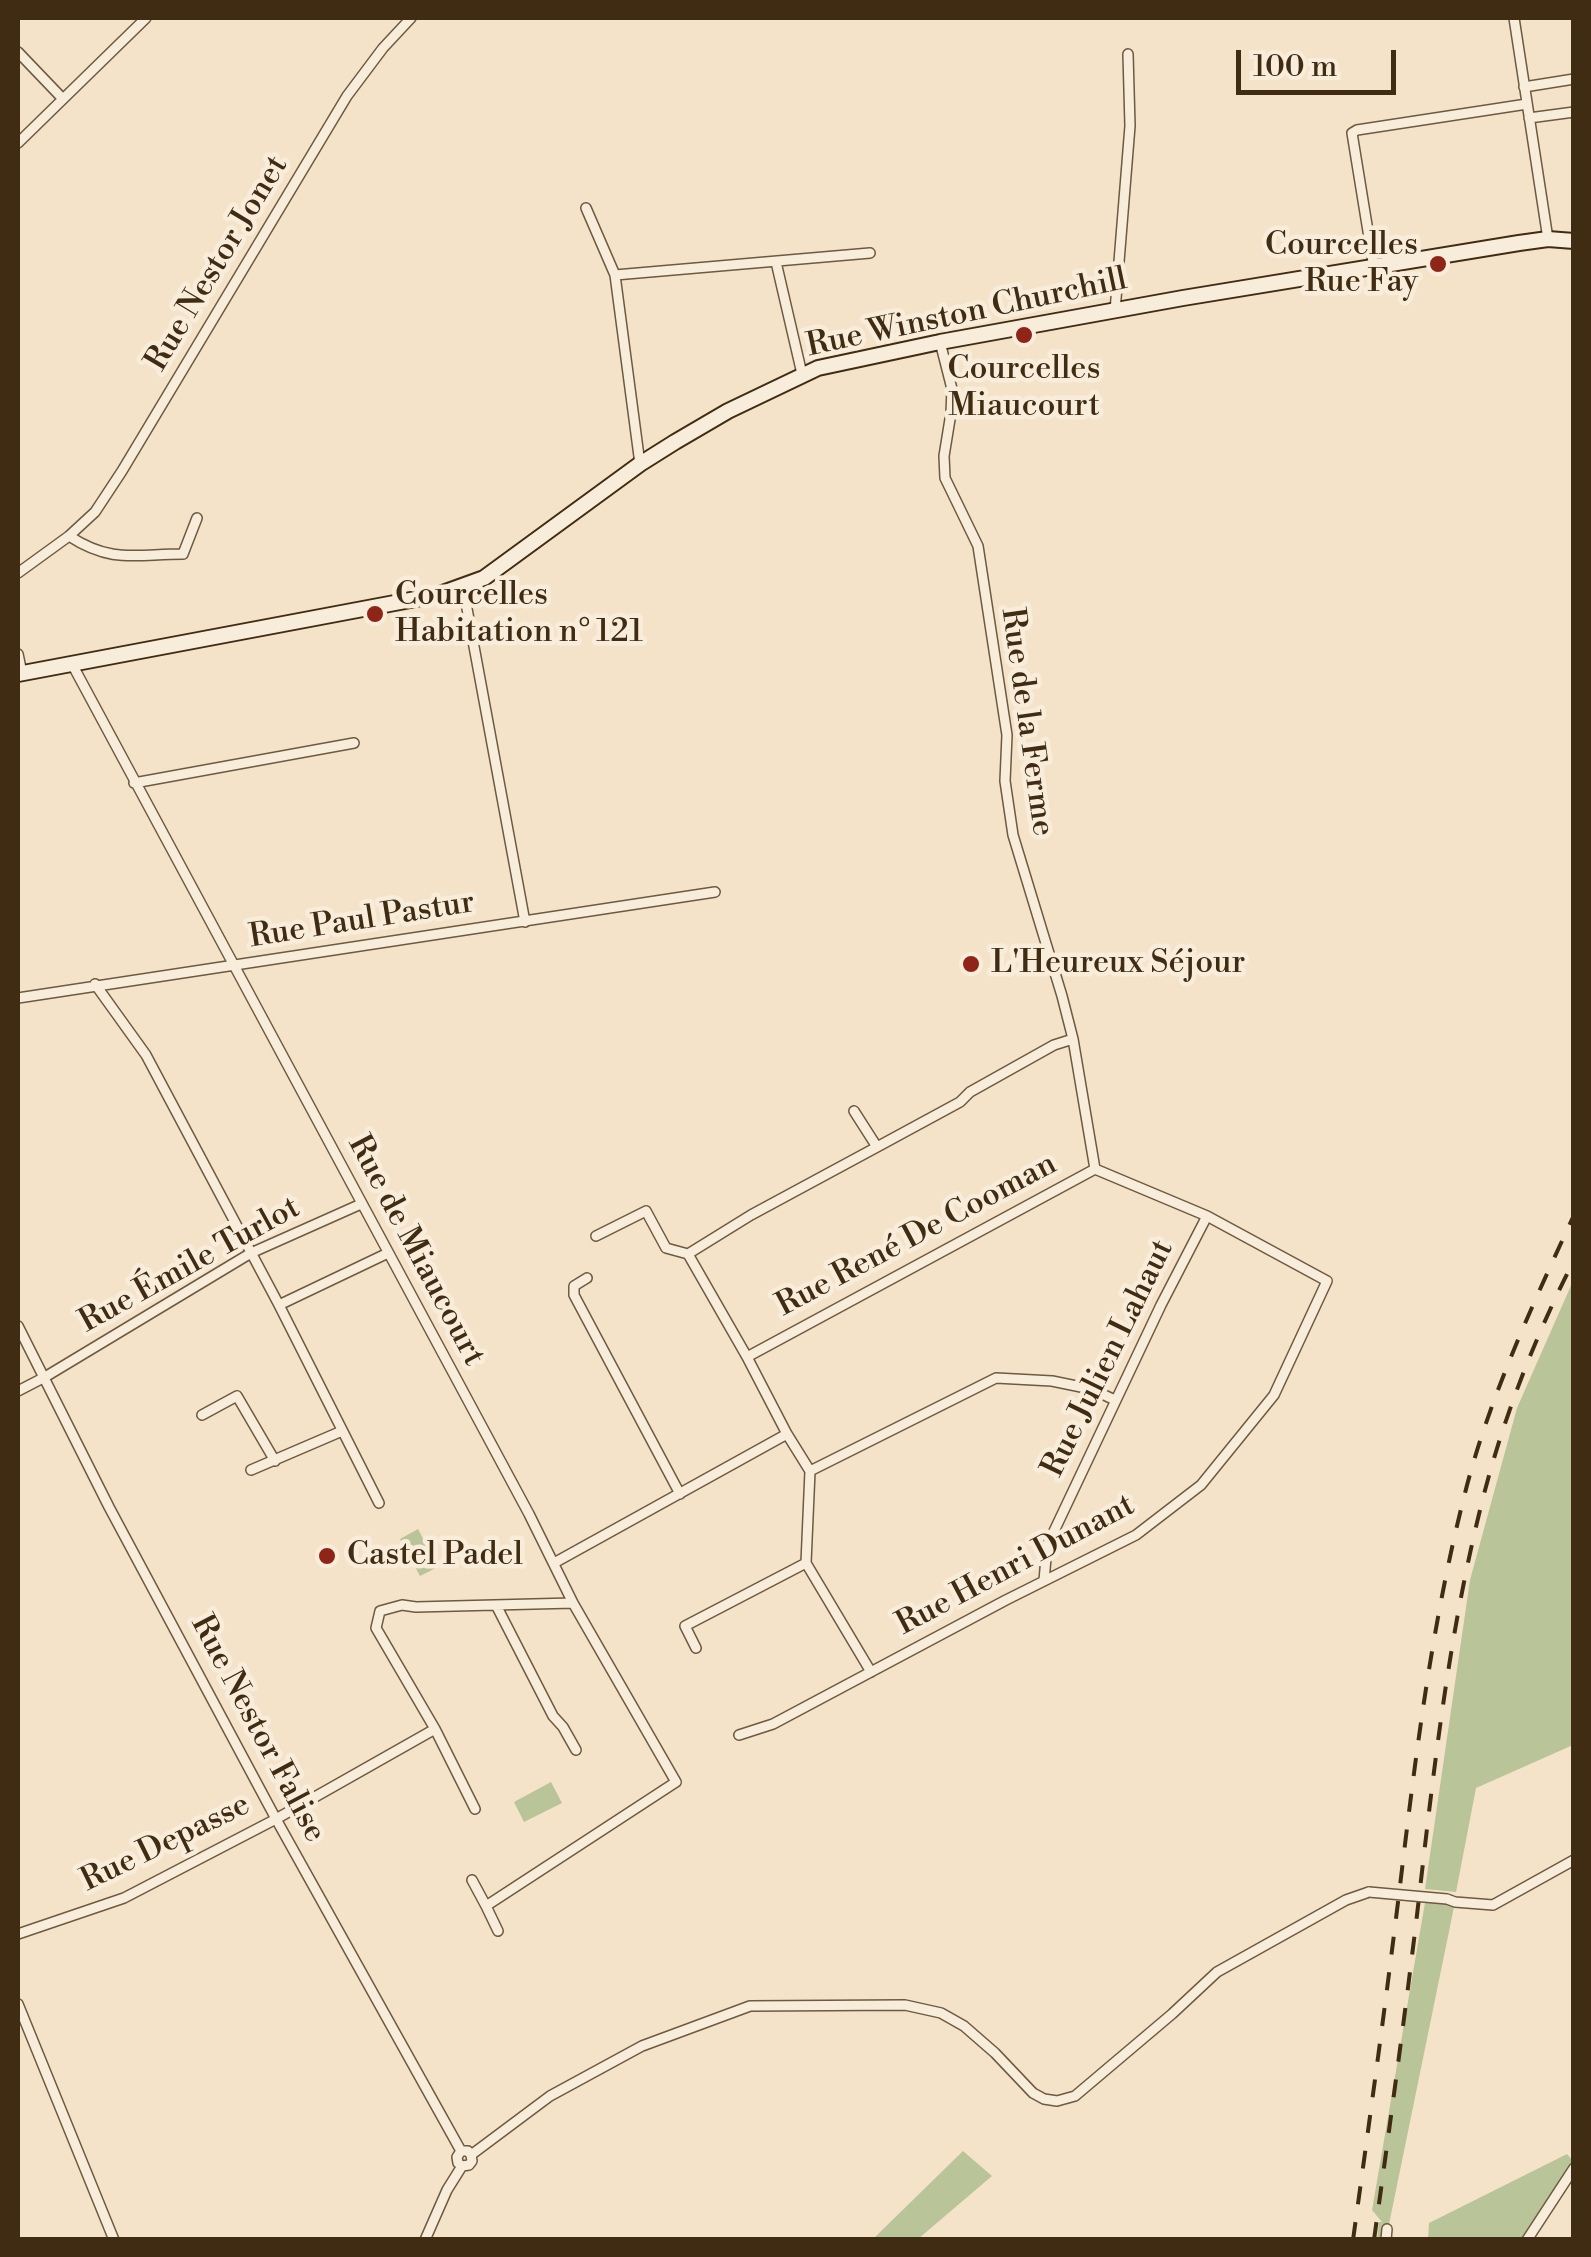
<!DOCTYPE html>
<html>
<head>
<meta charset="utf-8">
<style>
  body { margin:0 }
  #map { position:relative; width:1591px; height:2257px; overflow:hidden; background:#f4e3c8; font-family:"Libre Bodoni",serif }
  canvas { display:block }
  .frame { position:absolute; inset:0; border:20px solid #402c12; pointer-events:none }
  .scale { position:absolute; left:1236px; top:50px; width:160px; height:45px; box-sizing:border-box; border:5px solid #402c12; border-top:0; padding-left:12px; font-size:30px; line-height:35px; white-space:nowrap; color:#402c12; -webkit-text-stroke:8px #f8eddb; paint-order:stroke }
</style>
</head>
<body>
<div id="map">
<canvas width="1591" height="2257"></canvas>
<div class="frame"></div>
<div class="scale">100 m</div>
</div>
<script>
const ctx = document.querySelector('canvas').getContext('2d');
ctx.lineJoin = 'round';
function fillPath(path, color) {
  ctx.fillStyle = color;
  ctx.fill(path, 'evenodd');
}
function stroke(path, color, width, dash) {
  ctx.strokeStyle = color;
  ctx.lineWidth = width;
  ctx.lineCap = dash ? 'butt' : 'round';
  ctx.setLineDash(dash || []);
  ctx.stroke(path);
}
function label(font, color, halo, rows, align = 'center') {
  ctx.font = font + ' "Libre Bodoni",serif';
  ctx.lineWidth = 9;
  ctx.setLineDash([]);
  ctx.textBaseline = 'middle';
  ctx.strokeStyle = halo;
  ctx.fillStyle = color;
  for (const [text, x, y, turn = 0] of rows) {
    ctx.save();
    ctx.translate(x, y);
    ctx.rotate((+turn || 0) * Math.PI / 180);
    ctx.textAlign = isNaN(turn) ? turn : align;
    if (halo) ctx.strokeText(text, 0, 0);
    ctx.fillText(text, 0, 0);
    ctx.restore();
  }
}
const green = new Path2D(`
  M1573 1281V1745L1476 1788 1456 1892 1425 1889 1470 1580 1517 1408Z
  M418 1529 438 1567 420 1576 400 1539Z
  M551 1782 562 1803 524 1822 514 1802Z
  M1426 1897 1455 1902 1386 2239H1377L1379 2222H1382L1372 2210Z
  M963 2151 992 2176 918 2239H873Z
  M1567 2154 1573 2161V2168L1526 2239 1428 2240 1429 2223Z`);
const minor = new Path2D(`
  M1514 18 1548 239
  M18 52 63 99
  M1524 87 1574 79
  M1529 118 1574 112
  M18 143 146 18
  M586 208 615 275 640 464
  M776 262 802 374
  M1374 268 1352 133 1357 130 1527 104
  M615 275 870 253
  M1115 311 1130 126 1128 54
  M940 342 952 389 951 413 944 456 945 478 978 546 1007 735 1005 781 1013 835 1062 996 1073 1039 1095 1169
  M69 536C112 564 136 554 183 554L197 518
  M18 573 69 536 95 512 122 471 347 96 383 48 411 18
  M463 587 525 922
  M18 654 22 673
  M72 664 529 1514 573 1603 676 1782 486 1906 472 1880
  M134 783 354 743
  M95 984 146 1055 279 1305 379 1503
  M18 998 715 892
  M877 1147 960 1102 970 1092 1054 1045 1073 1039
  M596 1236 646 1211 666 1248 688 1254
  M688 1254 747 1357 787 1434 810 1471 806 1563 871 1672
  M688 1254 751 1215 877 1147 854 1111
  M587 1278 574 1286V1295L680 1494
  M279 1305 388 1253
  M18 1326 109 1507 276 1819 461 2151H468L471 2155 472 2161 469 2165 462 2166 458 2163 457 2157 461 2151
  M18 1391 45 1377 251 1253 361 1204
  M202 1415 237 1396 275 1461
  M251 1470 342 1431
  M810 1471 996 1378 1052 1381 1091 1389 1115 1400
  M554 1563 787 1434
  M1044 1581 1047 1546 1161 1305 1207 1216
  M496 1605 553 1716 563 1727 576 1750
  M696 1648 685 1626 806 1563
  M739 1735 773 1724 1006 1600 1136 1535 1201 1485 1274 1395 1327 1281 1207 1216 1095 1169 747 1357
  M475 1809 435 1729 376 1628 380 1611 402 1605 416 1607 573 1603
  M1447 1899 1455 1902 1493 1905 1574 1860
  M486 1906 498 1931
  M18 1934 124 1898 276 1819 435 1729
  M18 2004 114 2240
  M471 2155 550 2096 642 2046 750 2006 905 2005 941 2013 964 2026 995 2053 1033 2093 1044 2099 1057 2101 1075 2096 1172 2014 1217 1972 1346 1900 1369 1892
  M425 2240 447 2190 462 2166
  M1386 2240 1387 2229
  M1527 2240 1574 2168`);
const secondary = new Path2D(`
  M18 674 437 595 484 578 640 464 675 442 728 411 818 368 940 342 1183 298 1519 243 1548 239 1574 241`);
const rail = new Path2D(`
  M1353 2240C1369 2124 1385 2009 1399 1894 1415 1761 1431 1627 1464 1497 1488 1400 1532 1306 1574 1215
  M1374 2240C1389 2131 1404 2023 1417 1915 1433 1776 1448 1637 1482 1502 1503 1418 1535 1337 1574 1260`);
const minorBridge = new Path2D(`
  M1369 1892 1447 1899`);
const markers = [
  [1438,264,10,"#8f2418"],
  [1024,335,10,"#8f2418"],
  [375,614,10,"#8f2418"],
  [971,964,10,"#8f2418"],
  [327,1556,10,"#8f2418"]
];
const poiNames = [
  ["Courcelles",1418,246,"right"],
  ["Rue Fay",1418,283,"right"],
  ["Courcelles",1024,370,"center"],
  ["Miaucourt",1024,407,"center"],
  ["Courcelles",395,596],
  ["Habitation n° 121",395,633],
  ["L'Heureux Séjour",991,964],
  ["Castel Padel",347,1556]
];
const streetNames = [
  ["Rue Nestor Jonet",218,264,-59],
  ["Rue Winston Churchill",967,314,-12],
  ["Rue de la Ferme",1026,722,82],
  ["Rue Paul Pastur",362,921,-9],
  ["Rue René De Cooman",917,1236,-28],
  ["Rue de Miaucourt",415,1251,62],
  ["Rue Émile Turlot",190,1266,-29],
  ["Rue Julien Lahaut",1109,1359,-64],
  ["Rue Henri Dunant",1016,1566,-28],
  ["Rue Nestor Falise",257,1729,62],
  ["Rue Depasse",166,1844,-26]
];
fillPath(green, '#b9c498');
stroke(minor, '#6d5a40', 12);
stroke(secondary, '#402c12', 18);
stroke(minor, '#f8eddb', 9);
stroke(secondary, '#f8eddb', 14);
stroke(rail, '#402c12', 4, [18, 18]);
stroke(minorBridge, '#6d5a40', 12, []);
stroke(minorBridge, '#f8eddb', 9);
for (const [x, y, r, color] of markers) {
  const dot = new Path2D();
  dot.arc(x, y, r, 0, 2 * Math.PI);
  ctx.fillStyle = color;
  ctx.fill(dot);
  stroke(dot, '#f8eddb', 4);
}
label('32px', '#402c12', '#f8eddb', poiNames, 'left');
label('32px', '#402c12', '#f8eddb', streetNames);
</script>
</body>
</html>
